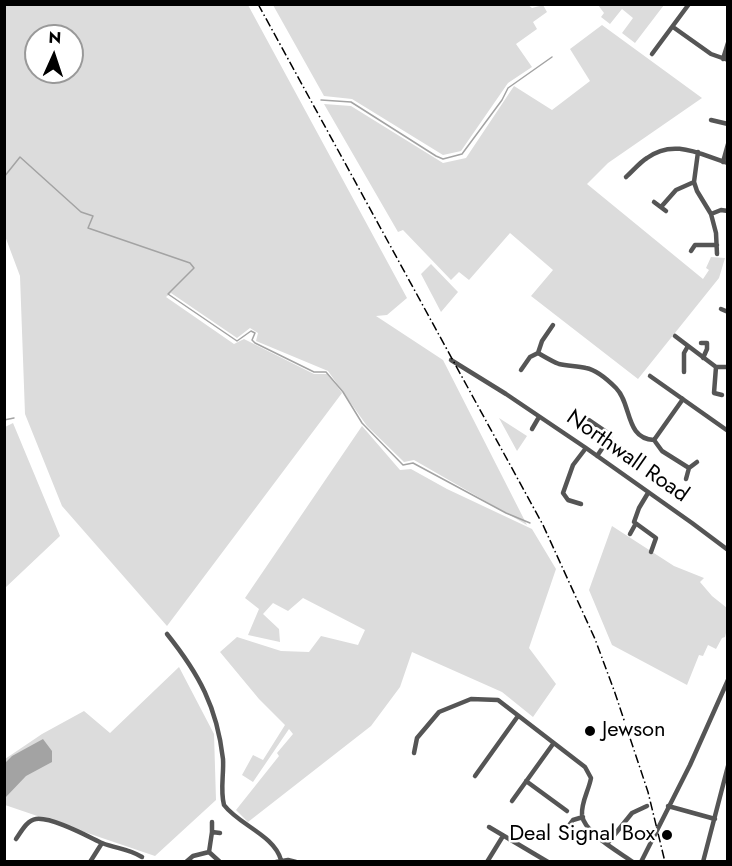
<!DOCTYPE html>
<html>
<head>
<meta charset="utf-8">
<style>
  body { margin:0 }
  #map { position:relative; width:732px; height:866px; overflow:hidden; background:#fff; font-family:Jost,sans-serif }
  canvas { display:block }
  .frame { position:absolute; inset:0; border:6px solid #000; pointer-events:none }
  .north { position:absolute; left:24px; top:24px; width:60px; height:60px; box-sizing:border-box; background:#fff; border:2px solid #999; border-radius:50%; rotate:3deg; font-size:16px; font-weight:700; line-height:24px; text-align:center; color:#000 }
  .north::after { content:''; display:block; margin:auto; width:21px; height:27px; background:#000; clip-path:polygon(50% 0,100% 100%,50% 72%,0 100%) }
</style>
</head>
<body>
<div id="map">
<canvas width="732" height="866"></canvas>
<div class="frame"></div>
<div class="north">N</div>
</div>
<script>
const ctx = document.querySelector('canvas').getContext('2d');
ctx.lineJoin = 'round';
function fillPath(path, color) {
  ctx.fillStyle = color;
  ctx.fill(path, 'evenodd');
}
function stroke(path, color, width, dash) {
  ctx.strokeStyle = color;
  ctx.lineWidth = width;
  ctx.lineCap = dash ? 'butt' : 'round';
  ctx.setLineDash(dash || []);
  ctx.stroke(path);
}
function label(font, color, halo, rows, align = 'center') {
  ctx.font = font + ' Jost,sans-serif';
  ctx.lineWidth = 5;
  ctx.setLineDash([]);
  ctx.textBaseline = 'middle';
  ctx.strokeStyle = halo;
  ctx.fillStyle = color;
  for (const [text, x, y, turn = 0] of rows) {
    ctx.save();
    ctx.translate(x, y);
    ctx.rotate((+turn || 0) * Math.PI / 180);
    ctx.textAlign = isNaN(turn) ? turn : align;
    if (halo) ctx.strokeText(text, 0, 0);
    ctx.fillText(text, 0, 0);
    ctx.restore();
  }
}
const green = new Path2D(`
  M5 4 248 5 407 298 387 315 376 316 443 360 527 525 414 460 404 462 367 426 328 371 256 341 258 333 250 328 237 338 171 293 166 297 234 344 244 339 314 374H328L342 393 167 626 62 506 25 414 20 276 5 236ZM36 36H72V72H36Z
  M527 4 532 8 543 5 547 12 533 22 537 29 516 44 532 67 508 83 461 151 443 155 352 99 324 96 273 5Z
  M598 5H664L635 43 622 33 633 18 622 9 610 24 601 17 604 13Z
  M602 25 702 98 608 163 587 184 703 279 709 270 706 268 711 257 725 258 719 278 638 379 531 296 553 270 510 233 469 280 459 272 451 280 403 230 398 232 324 104 351 106 443 163 466 158 514 86 552 110 590 81 570 49Z
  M431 264 458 292 441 312 421 274Z
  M499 418 527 436 517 451Z
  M13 423 60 536 5 588V427Z
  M362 426 400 470 411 469 447 489 532 529 556 569 529 648 556 684 533 717 502 692 412 652 400 687 371 726 248 822 236 810 279 756 277 753 293 734 289 729 253 782 242 775 253 755 263 760 285 725 259 699 220 652 237 637 281 651 309 652 321 636 358 645 365 630 303 598 288 611 273 603 263 614 279 629 280 642 248 635 259 609 245 598Z
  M612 526 674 566 704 578 700 582 712 596 727 608V629L725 637 722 638 716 649 708 645 703 656 699 655 687 685 612 645 589 590Z
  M179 667 214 734 216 800 155 856 5 805V759L42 734 84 711 110 733Z`);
const water = new Path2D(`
  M43 739 52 751V762L26 776 5 798V763L12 756Z`);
const stream = new Path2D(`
  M321 100 351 102 436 156 443 159 462 154 502 100 508 88 552 57
  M4 177 20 157 81 212 93 216 88 228 190 263 194 268 168 294 237 341 251 331 255 333 252 340 255 343 314 372H326L343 392 362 423 403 465 413 463 506 513 530 523
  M4 420 14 418`);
const minor = new Path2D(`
  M673 27 711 54 728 60
  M652 54 689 4
  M723 59 728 43
  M711 120 728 124
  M698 152 694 182 697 191 711 214 716 233 717 254
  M723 162 728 144
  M626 177C633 171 639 163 647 158 674 138 701 155 728 163
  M654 202 666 211
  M661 207 676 190 694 182
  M711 214 721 210 728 211
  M691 251 695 245H717
  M721 309 728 312
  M675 336 716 367H728
  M701 343H707V349L703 358
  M538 353 542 341 553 325
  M451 360 506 394 586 448 692 523 728 550
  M716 367 714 393 722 395
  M521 370 530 357 538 353C545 357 551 361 559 364 568 366 577 366 586 368 597 370 608 380 616 388 632 404 625 439 654 440
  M684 372V353L688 346
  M650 376 728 431
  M683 399 654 440 662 451 689 468
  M589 420 608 433 610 437 597 456
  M532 429 539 417
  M686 479 689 468 697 462
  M648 493 639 508 634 522 656 538 651 552
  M581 504 568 500 563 493 573 465 586 448
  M630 534 635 525
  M167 634C199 674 217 707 223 759 224 774 220 790 224 805 239 825 274 835 281 860
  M414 753 417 738 439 712 471 699 498 700 585 767 591 778C589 790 581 802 582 815 584 833 619 852 633 862
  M475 776 518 716
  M526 781 567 811
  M512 801 553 744
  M668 806 715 819
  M212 822V832L220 833
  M489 827 548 862
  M563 833 573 820 583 817
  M16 839C21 832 27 820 36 819 52 817 87 836 102 843 117 849 127 848 142 857
  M607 844 632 813 647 806
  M209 852 212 832
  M90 862 102 843
  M186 862 193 856 209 852 220 862
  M276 862 288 860 296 862
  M487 862 503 836
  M641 862 690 765 728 680
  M703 862 728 766`);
const rail = new Path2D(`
  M258 4 543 525 595 639 615 693 648 792 665 862`);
const markers = [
  [590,731,6,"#000"],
  [667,835,6,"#000"]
];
const streetNames = [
  ["Northwall Road",627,457,35]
];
const poiNames = [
  ["Jewson",602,731],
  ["Deal Signal Box",655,835,"right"]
];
fillPath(green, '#dcdcdc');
fillPath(water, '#a3a3a3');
stroke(stream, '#a3a3a3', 1.5);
stroke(minor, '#555', 4.5);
stroke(rail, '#000', 1.5, [9, 3, 1.5, 3]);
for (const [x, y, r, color] of markers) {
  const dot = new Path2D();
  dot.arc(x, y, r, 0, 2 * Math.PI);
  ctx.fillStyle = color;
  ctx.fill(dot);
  stroke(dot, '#fff', 2);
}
label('22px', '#000', '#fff', streetNames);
label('22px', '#000', '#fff', poiNames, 'left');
</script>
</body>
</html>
